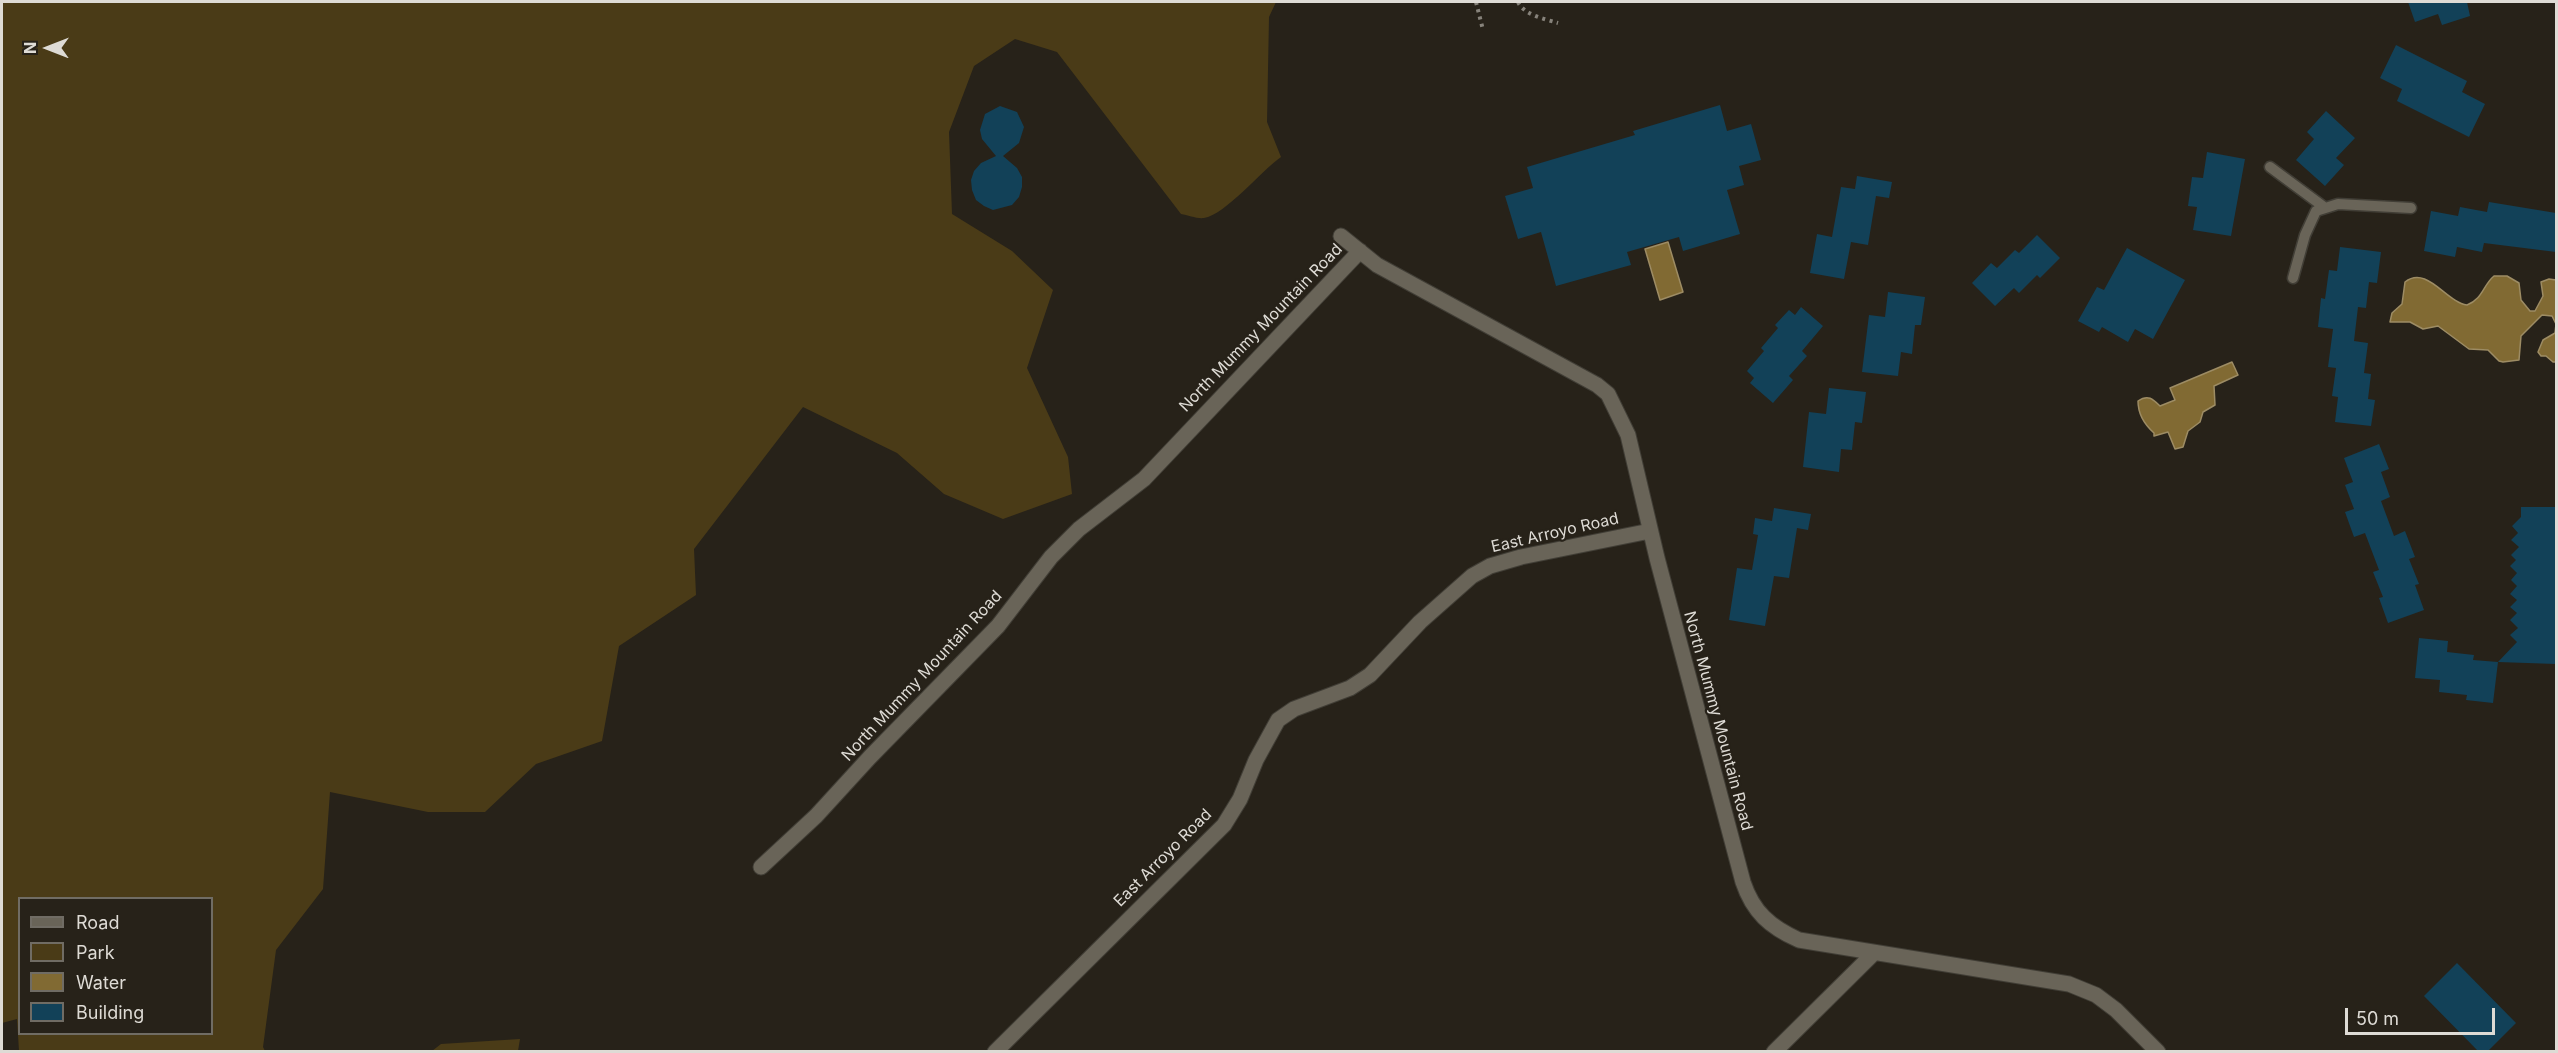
<!DOCTYPE html>
<html>
<head>
<meta charset="utf-8">
<style>
  body { margin:0 }
  #map { position:relative; width:2558px; height:1053px; overflow:hidden; background:#272219; font-family:Inter,sans-serif }
  canvas { display:block }
  .frame { position:absolute; inset:0; border:3px solid #dedbd5; pointer-events:none }
  .legend { position:absolute; left:18px; top:897px; width:195px; height:138px; box-sizing:border-box; background:#272219; border:2px solid #706c64; margin:0; padding:8px 10px; list-style:none; font-size:18px; color:#dedbd5 }
  .legend li { display:flex; align-items:center; gap:12px; height:30px }
  .legend b { width:30px; border:2px solid #706c64 }
  .north { position:absolute; left:18px; top:18px; width:60px; height:60px; -webkit-text-stroke:4px #272219; paint-order:stroke; rotate:270deg; font-size:16px; font-weight:700; line-height:24px; text-align:center; color:#dedbd5 }
  .north::after { content:''; display:block; margin:auto; width:21px; height:27px; background:#dedbd5; clip-path:polygon(50% 0,100% 100%,50% 72%,0 100%) }
  .scale { position:absolute; left:2345px; top:1008px; width:150px; height:27px; box-sizing:border-box; border:3px solid #dedbd5; border-top:0; padding-left:8px; font-size:18px; line-height:21px; white-space:nowrap; color:#dedbd5; -webkit-text-stroke:4px #272219; paint-order:stroke }
</style>
</head>
<body>
<div id="map">
<canvas width="2558" height="1053"></canvas>
<div class="frame"></div>
<ul class="legend">
<li><b style="height:8px;background:#696458"></b>Road</li>
<li><b style="height:16px;background:#4a3b17"></b>Park</li>
<li><b style="height:16px;background:#816a33"></b>Water</li>
<li><b style="height:16px;background:#124158"></b>Building</li>
</ul>
<div class="north">N</div>
<div class="scale">50 m</div>
</div>
<script>
const ctx = document.querySelector('canvas').getContext('2d');
ctx.lineJoin = 'round';
function fillPath(path, color) {
  ctx.fillStyle = color;
  ctx.fill(path, 'evenodd');
}
function stroke(path, color, width, dash) {
  ctx.strokeStyle = color;
  ctx.lineWidth = width;
  ctx.lineCap = dash ? 'butt' : 'round';
  ctx.setLineDash(dash || []);
  ctx.stroke(path);
}
function label(font, color, halo, rows, align = 'center') {
  ctx.font = font + ' Inter,sans-serif';
  ctx.lineWidth = 4.5;
  ctx.setLineDash([]);
  ctx.textBaseline = 'middle';
  ctx.strokeStyle = halo;
  ctx.fillStyle = color;
  for (const [text, x, y, turn = 0] of rows) {
    ctx.save();
    ctx.translate(x, y);
    ctx.rotate((+turn || 0) * Math.PI / 180);
    ctx.textAlign = isNaN(turn) ? turn : align;
    if (halo) ctx.strokeText(text, 0, 0);
    ctx.fillText(text, 0, 0);
    ctx.restore();
  }
}
const green = new Path2D(`
  M2 2H1276L1269 17 1267 122 1281 157C1261 171 1225 215 1204 218 1197 219 1188 215 1181 214L1057 52 1015 39 974 66 949 132 952 214 1012 251 1053 290 1027 368 1068 457 1072 494 1003 519 944 494 897 453 803 407 694 549 696 595 619 646 602 741 536 764 485 812H428L330 792 323 889 276 950 263 1047 265 1051H19L17 1019 2 1023ZM20 898H212V1034H20Z
  M520 1039 518 1051H432L441 1044Z`);
const water = new Path2D(`
  M1668 242 1683 292 1660 300 1645 249Z
  M2494 276H2507L2519 283 2521 300 2530 311H2535L2543 296 2541 282 2549 279 2556 280V362H2553L2546 356H2541L2538 352 2543 340 2555 333 2556 324 2552 316 2542 315 2521 336 2519 360 2503 362 2499 361 2488 350 2469 349 2438 326 2423 329 2410 322H2390L2392 313 2402 304 2405 282C2427 265 2446 302 2467 305 2483 299 2483 285 2494 276Z
  M2232 362 2238 375 2214 386 2215 405 2203 412 2200 422 2188 431 2183 447 2175 449 2168 432 2154 436V433C2145 425 2138 414 2138 401 2148 394 2153 399 2160 406L2175 400 2170 388Z`);
const building = new Path2D(`
  M2408 2H2467L2470 16 2442 25 2438 14 2415 22Z
  M2396 45 2467 81 2462 92 2485 104 2469 137 2397 101 2402 89 2380 78Z
  M1720 105 1727 131 1751 124 1761 160 1739 166 1744 185 1727 190 1740 234 1683 251 1679 237 1627 252 1631 265 1556 286 1541 232 1518 239 1505 196 1533 188 1527 167 1635 135 1633 131Z
  M1000 106 1017 112 1024 127 1019 143 1003 156 1017 168 1022 177V187L1019 197 1012 205 993 210 984 206 976 200 972 190 971 180 974 171 981 163 996 156 982 139 980 130 985 114Z
  M2326 111 2355 138 2336 158 2344 165 2325 186 2296 160 2314 139 2307 132Z
  M2207 152 2245 159 2231 236 2193 230 2197 207 2188 206 2192 177 2203 178Z
  M1857 176 1892 182 1889 198 1876 196 1868 245 1851 242 1844 279 1810 273 1817 234 1832 237 1841 187 1855 189Z
  M2489 202 2556 213V252L2484 243 2482 252 2457 247 2455 257 2424 251 2431 211 2458 216 2460 207 2487 212Z
  M2037 235 2060 258 2040 278 2037 275 2019 293 2014 288 1995 306 1972 283 1991 263 1997 268 2015 250 2019 253Z
  M2340 247 2381 252 2377 283 2369 282 2366 308 2358 307 2354 341 2368 343 2364 373 2371 374 2368 399 2375 400 2371 426 2335 422 2338 397 2332 396 2336 368 2328 367 2333 329 2318 327 2321 298 2325 299 2329 270 2337 271Z
  M2127 248 2185 280 2153 339 2135 329 2128 342 2102 327 2099 332 2078 321 2097 287 2104 290Z
  M1888 292 1925 297 1921 325H1915L1912 354 1901 352 1898 376 1862 372 1869 315 1885 317Z
  M1801 307 1823 326 1802 351 1807 356 1789 376 1793 380 1773 403 1750 383 1754 378 1747 371 1764 351 1761 348 1778 328 1775 325 1789 310 1795 315Z
  M1829 388 1866 392 1862 423 1855 422 1852 450 1841 449 1839 472 1803 467 1809 412 1826 414Z
  M2379 444 2389 469 2381 472 2390 497 2381 501 2394 536 2405 531 2415 557 2409 559 2419 584 2415 585 2424 610 2388 623 2379 598 2383 597 2373 572 2379 570 2365 533 2354 537 2345 512 2354 509 2345 485 2353 482 2344 458Z
  M2521 507H2556V664L2498 662 2493 703 2466 700 2467 695 2439 692 2440 680 2415 678 2419 638 2448 641 2447 652 2474 655 2473 660 2498 662 2517 642 2510 635 2518 628 2510 620 2517 613 2510 607 2517 600 2510 594 2517 586 2511 580 2517 573 2510 566 2516 560 2511 555 2519 547 2511 540 2518 533 2512 526 2521 517Z
  M1774 508 1811 514 1808 530 1797 528 1789 578 1774 576 1765 626 1729 620 1737 568 1752 570 1758 535 1753 534 1755 518 1772 521Z
  M2457 963 2516 1023 2487 1052H2479L2424 996Z`);
const path = new Path2D(`
  M1476 2 1483 30
  M1518 2C1524 15 1545 19 1558 23`);
const lane = new Path2D(`
  M2270 167 2324 207
  M2293 278 2305 235 2316 211 2338 204 2411 208`);
const street = new Path2D(`
  M1341 236 1377 265 1597 385 1608 394 1628 435 1657 558 1743 882C1753 912 1770 927 1799 940L2069 984 2096 995 2116 1010 2158 1052
  M761 867 816 816 870 757 998 626 1051 557 1079 529 1144 479 1360 251
  M995 1052 1224 825 1240 799 1256 760 1278 720 1294 709 1350 688 1370 675 1420 622 1472 576 1490 566 1521 557 1650 531
  M1774 1052 1874 953`);
const streetNames = [
  ["North Mummy Mountain Road",1261,328,-46],
  ["East Arroyo Road",1555,533,-13],
  ["North Mummy Mountain Road",922,676,-47],
  ["North Mummy Mountain Road",1718,721,75],
  ["East Arroyo Road",1163,858,-45]
];
fillPath(green, '#4a3b17');
fillPath(water, '#816a33');
stroke(water, '#9d8c64', 1.5);
fillPath(building, '#124158');
stroke(lane, '#413e36', 13);
stroke(street, '#413e36', 17);
stroke(path, '#87837b', 4, [3, 4.5]);
stroke(lane, '#696458', 10);
stroke(street, '#696458', 15);
label('16px', '#dedbd5', '#272219', streetNames);
</script>
</body>
</html>
